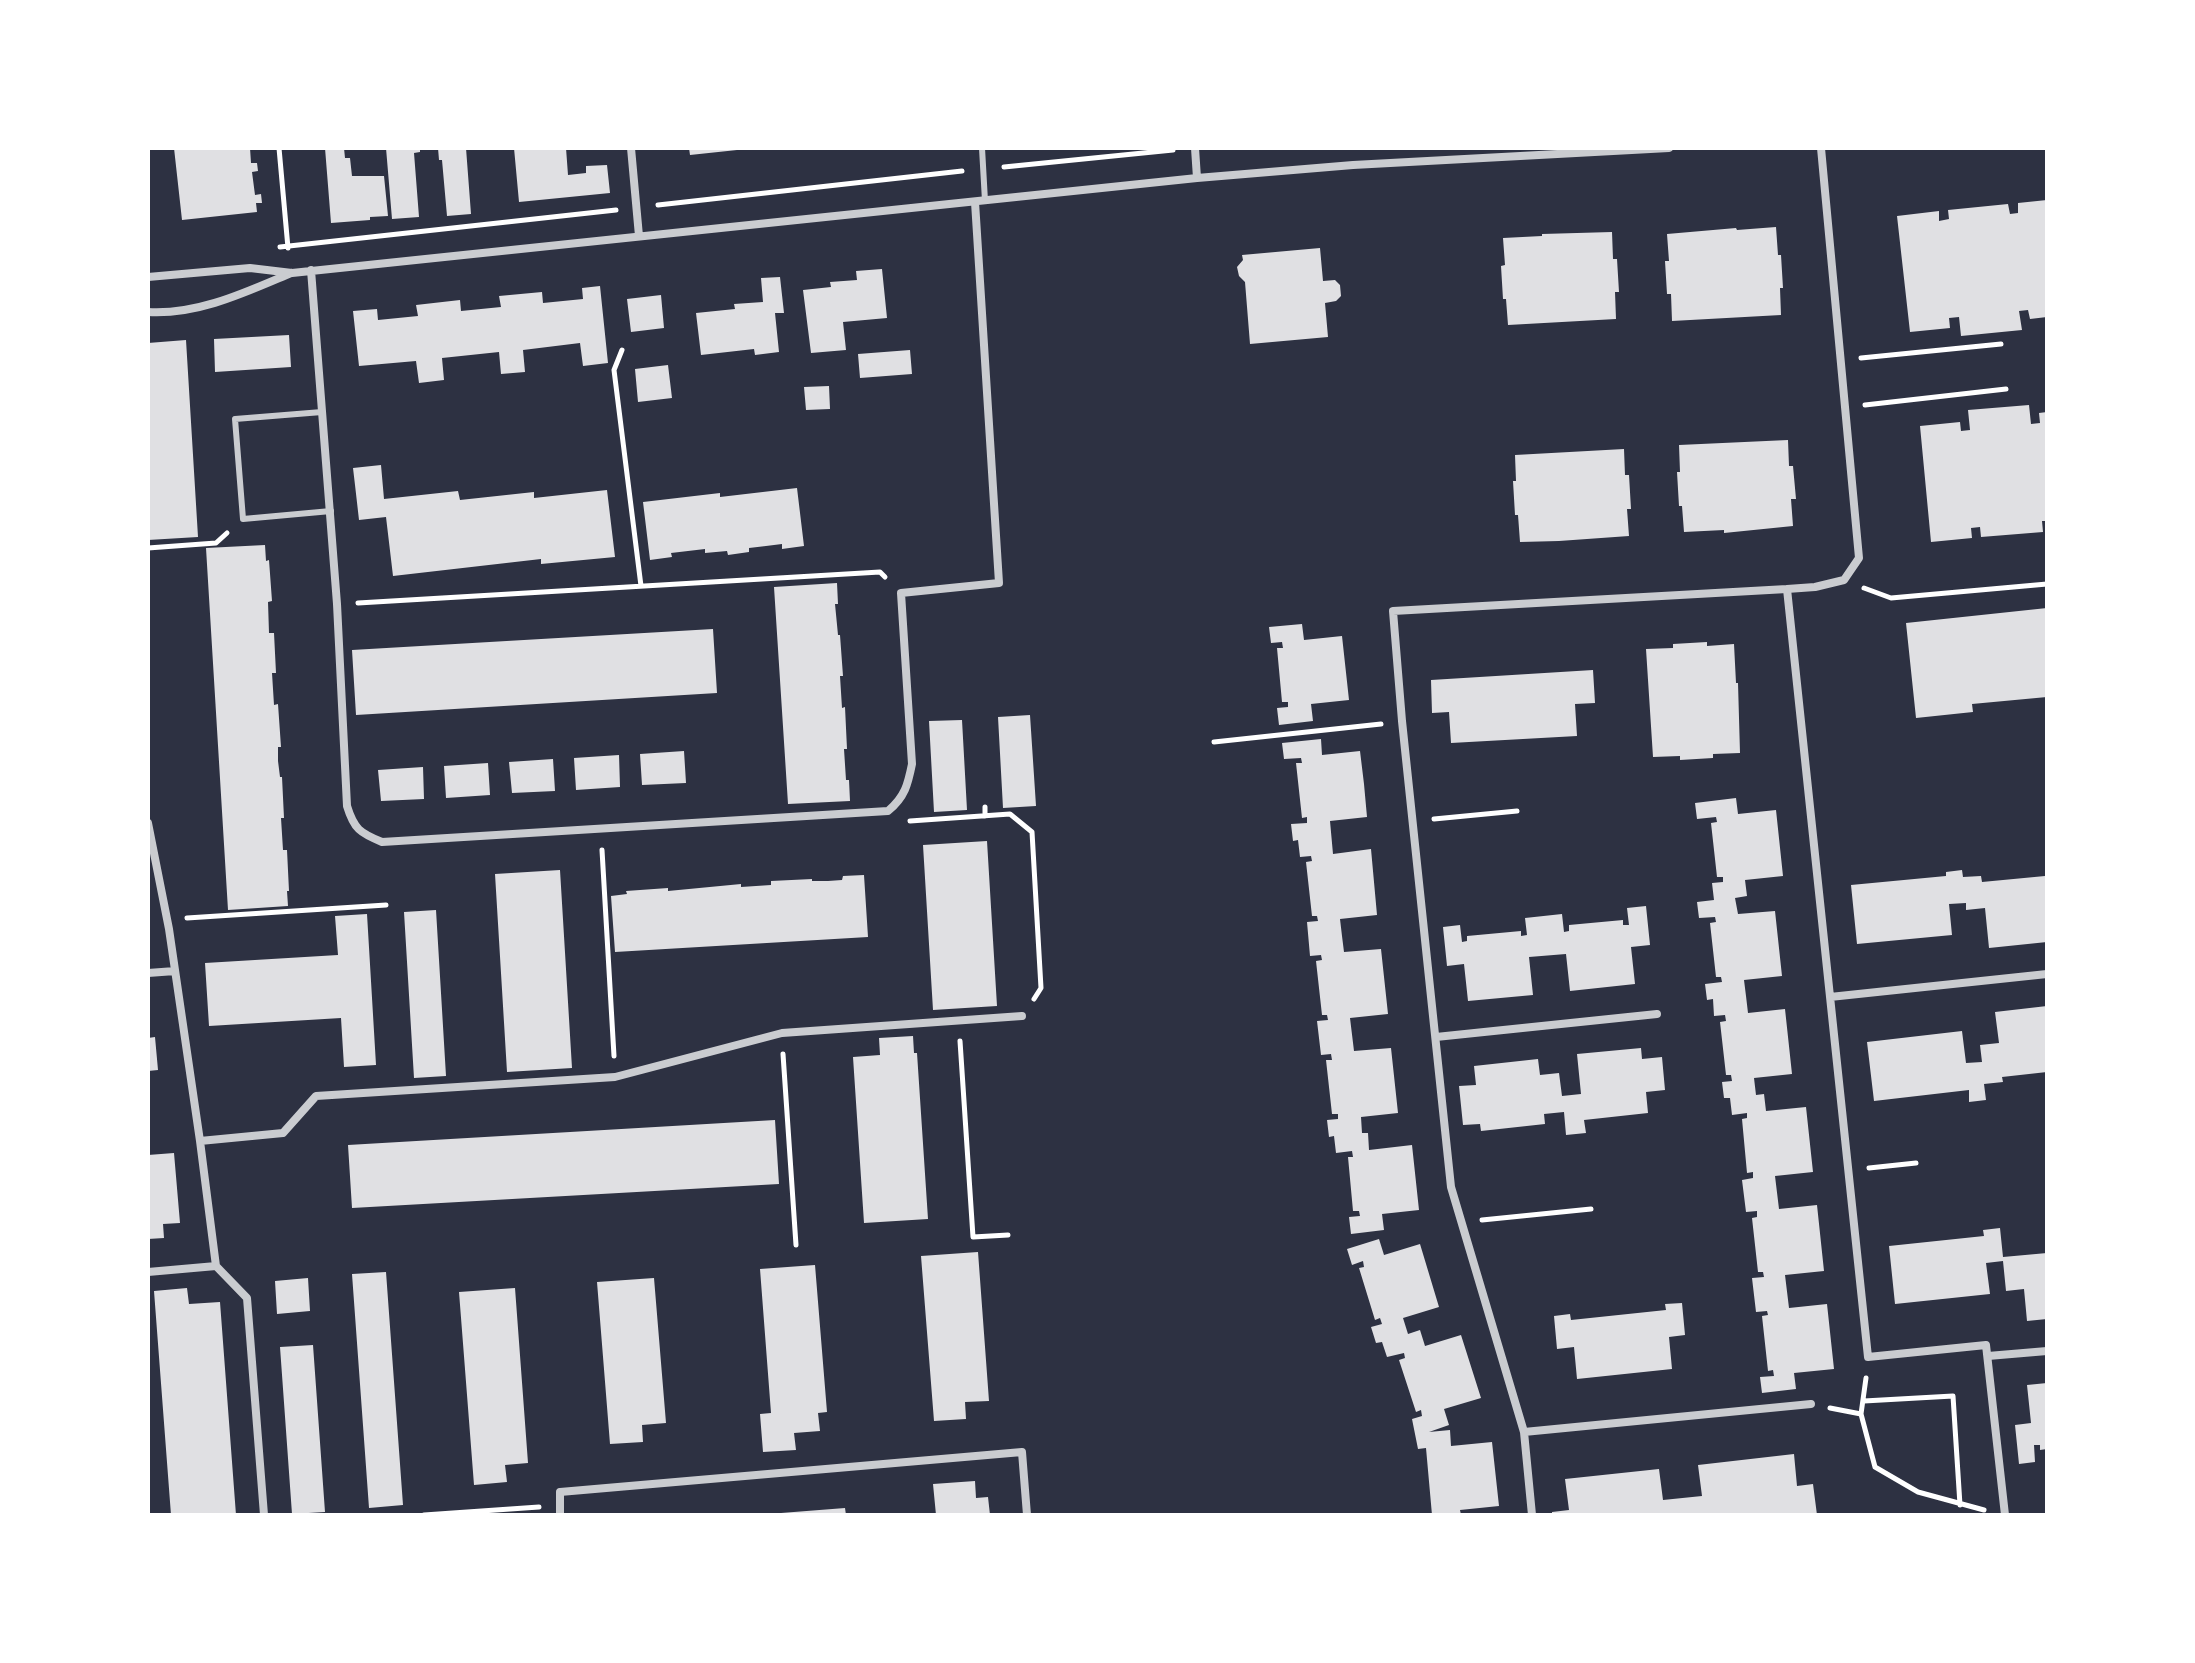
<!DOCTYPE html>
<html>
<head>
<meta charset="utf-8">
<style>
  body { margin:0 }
  #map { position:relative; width:2195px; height:1663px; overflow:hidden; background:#2d3142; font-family:"Libre Baskerville",serif }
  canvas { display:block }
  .frame { position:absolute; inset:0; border:150px solid #fff; pointer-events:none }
</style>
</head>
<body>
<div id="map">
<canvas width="2195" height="1663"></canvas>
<div class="frame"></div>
</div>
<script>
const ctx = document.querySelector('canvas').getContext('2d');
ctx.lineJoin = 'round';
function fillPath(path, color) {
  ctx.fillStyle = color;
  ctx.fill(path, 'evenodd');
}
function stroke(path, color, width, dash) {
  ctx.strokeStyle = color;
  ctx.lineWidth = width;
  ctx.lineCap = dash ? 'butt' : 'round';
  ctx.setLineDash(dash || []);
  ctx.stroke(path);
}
const building = new Path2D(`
  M174 148H250L251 163H257L258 171 252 172 255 195 261 194 262 203H256L257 212 182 220Z
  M325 148H344L345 158H350L352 176H384L388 216 370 217V220L331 223Z
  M386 148H420V152L414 153 419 217 392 219Z
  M438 148H466L471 214 447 216 442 160H439Z
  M514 148H566L568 175 586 173V166L607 165 610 193 519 202Z
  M689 148H737V150L690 155Z
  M2047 200V317L2030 319 2028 310 2019 311 2022 330 1961 336 1959 317 1949 318 1950 328 1910 332 1897 216 1939 211V221L1949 219 1948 210 2008 204 2010 214 2018 213V203Z
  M1776 227 1778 255H1781L1783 288H1780L1781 315 1672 321 1671 294H1667L1665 261H1669L1667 234 1736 228 1737 230Z
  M1612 232 1613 259H1617L1619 292H1615L1616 319 1508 325 1506 299H1503L1501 266 1505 265 1503 238 1542 236V234Z
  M1320 248 1323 281 1335 280 1340 285 1341 296 1336 301 1325 303 1328 337 1250 344 1245 282 1239 276 1237 267 1243 260 1242 255Z
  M882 269 887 318 843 322 846 350 811 353 803 290 831 287 830 282 857 280 856 271Z
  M780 277 784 313H775L779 352 755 355 754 349 701 355 696 313 735 309 734 304 763 302 761 278Z
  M600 286 608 363 583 366 580 343 523 350 525 372 501 374 499 352 442 358 444 380 419 383 416 361 359 366 353 311 377 309 378 320 418 316 416 305 460 300 461 311 501 307 499 296 542 292 543 303 583 299 582 288Z
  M661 295 664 328 631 332 627 299Z
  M289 335 291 367 215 372 214 339Z
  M186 340 198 537 148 540V343Z
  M910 350 912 374 860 378 858 354Z
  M668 365 672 398 638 402 635 369Z
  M829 386 830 409 806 410 804 387Z
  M2029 405 2031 424 2040 423 2039 413 2047 412V521H2042L2043 532 1981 537 1980 527 1971 528 1972 538 1931 542 1920 426 1960 422 1961 431 1970 430 1968 410Z
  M1788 440 1789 466H1793L1796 499H1791L1793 526 1724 533V530L1684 532 1682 506H1679L1677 472H1680L1679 445Z
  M1624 449 1625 475H1629L1631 509H1627L1629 536 1559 541 1520 542 1518 515H1515L1513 481H1516L1515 455Z
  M381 465 384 499 458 491 460 500 534 492V498L607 490 615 557 541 564V559L393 576 386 517 359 520 355 485 353 468Z
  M797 488 804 546 782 549V544L766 546 749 548V552L728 555 727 551 705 553V549L671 553 672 557 650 560 643 502 720 493V497Z
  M265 545 266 561 269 560 272 601 268 602 269 633H274L276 673H272L274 705 278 704 281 747H278V761L280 777H282L284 818H281L283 850H287L289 891H287L288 906 228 910 206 548Z
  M837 583 838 604H835L838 635H840L843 676H840L842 708 845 707 847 749H844L846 780H849L850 801 788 804 774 587Z
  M2047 608V697L1972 704 1973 712 1916 718 1906 623Z
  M1302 624 1304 640 1342 636 1349 700 1311 704 1313 721 1279 725 1277 708 1288 707V702H1282L1277 648H1283L1282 642 1271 643 1269 627Z
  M713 629 717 693 356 715 352 650Z
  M1707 642V646L1734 644 1736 683H1738L1740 753 1713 754V758L1680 760V756L1653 757 1646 649 1673 648V644Z
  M1593 670 1595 703 1575 704 1577 736 1451 743 1449 712 1432 713 1431 680Z
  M1030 715 1036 806 1003 808 998 717Z
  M962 720 967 810 934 812 929 721Z
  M1321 739 1322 755 1360 751 1364 784 1367 817 1330 821 1333 854 1371 849 1377 915 1340 919 1342 936 1344 952 1381 949 1388 1014 1350 1018 1354 1051 1391 1048 1398 1113 1361 1117 1362 1133H1368L1369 1150 1412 1145 1419 1210 1382 1214 1384 1230 1351 1234 1349 1217 1360 1216 1359 1211H1353L1348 1157H1353L1352 1151 1336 1153 1334 1136 1329 1137 1327 1120 1338 1119V1114H1332L1326 1060H1332L1331 1054 1321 1055 1317 1021 1328 1020 1327 1015H1322L1316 961 1322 960 1321 955 1310 956 1307 922 1318 921 1317 916H1312L1306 862 1312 861 1311 856 1300 857 1298 840 1293 841 1291 824 1307 823V817L1302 818 1296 763H1302L1301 758 1284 759 1282 743Z
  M684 751 686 783 642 785 640 754Z
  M619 755 620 787 576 790 574 758Z
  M553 759 555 791 512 793 509 762Z
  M488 763 490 795 446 798 444 766Z
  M423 767 424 799 381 801 378 770Z
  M1736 798 1738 814 1776 810 1783 876 1745 880 1747 896 1735 898 1738 914 1775 911 1782 976 1744 980 1746 996 1748 1013 1785 1009 1792 1074 1754 1078 1756 1095 1764 1094 1766 1111 1806 1107 1813 1172 1775 1176 1779 1209 1817 1205 1824 1271 1785 1275 1789 1308 1827 1304 1834 1369 1794 1373 1796 1389 1762 1393 1760 1377 1774 1376 1773 1370 1768 1371 1762 1316 1768 1315 1767 1311 1756 1312 1752 1278 1764 1277 1763 1272H1758L1752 1218 1757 1217V1211L1746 1212 1742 1180 1753 1178V1172L1747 1173 1742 1119 1747 1118V1113L1732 1115 1730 1098H1724L1722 1082 1732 1081 1731 1075H1726L1720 1022 1726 1021 1725 1015 1714 1016 1713 999 1707 1000 1705 984 1722 982 1721 977H1716L1710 923 1716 922 1715 917 1699 918 1697 902 1714 900 1712 883 1723 882V877H1717L1711 823 1717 822 1716 817 1697 819 1695 803Z
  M987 841 997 1006 933 1010 923 845Z
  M560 870 572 1068 507 1072 495 874Z
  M1962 870 1963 877 1981 876 1982 882 2045 876 2047 942 1989 948 1985 908 1966 910V903L1949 904 1952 935 1857 944 1851 885 1946 876V872Z
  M864 875 868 937 615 952 611 896 627 894 626 891 668 888V891L741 884V887L771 885V881L812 879V881H828L842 880 843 876Z
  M1646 906 1650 945 1631 947 1635 984 1570 991 1566 954 1529 957 1533 995 1468 1001 1464 964 1447 966 1443 927 1460 925 1462 942 1467 941V936L1521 931V936L1527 935 1525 918 1562 914 1564 932 1569 931V925L1623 920V925H1629L1627 908Z
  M436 910 446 1076 414 1078 404 912Z
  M367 914 376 1065 344 1067 341 1018 209 1026 205 963 338 955 335 916Z
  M2047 1006V1072L2002 1077 2003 1082 1984 1084 1986 1100 1969 1102V1090L1874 1101 1867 1042 1962 1031 1966 1063 1982 1062 1980 1045 1999 1043 1995 1012Z
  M913 1036 914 1053H917L928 1219 864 1223 853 1057 880 1055 879 1038Z
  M155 1037 158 1070 148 1071V1038Z
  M1641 1048 1642 1059 1662 1057 1665 1090 1646 1092 1648 1113 1584 1120 1586 1133 1566 1135 1564 1112 1544 1114 1545 1124 1481 1131 1480 1124 1463 1125 1459 1086 1476 1085 1474 1066 1538 1059 1540 1075 1559 1073 1562 1096 1581 1094 1577 1054Z
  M775 1120 779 1184 352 1208 348 1145Z
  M174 1153 180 1223 163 1224 164 1238 148 1239V1155Z
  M2000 1228 2003 1257 2047 1253V1319L2027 1321 2024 1289 2006 1291 2003 1261 1986 1263 1990 1294 1895 1304 1889 1246 1984 1236 1983 1230Z
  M1379 1239 1384 1255 1420 1244 1439 1307 1403 1318 1408 1334 1420 1330 1425 1346 1461 1335 1481 1398 1444 1409 1449 1425 1429 1432 1450 1430 1451 1446 1492 1442 1499 1506 1460 1510 1461 1515H1432L1426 1448 1418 1449 1412 1419 1422 1416 1421 1410 1416 1412 1399 1360 1405 1358 1404 1353 1387 1357 1382 1342 1376 1343 1371 1327 1382 1324 1380 1318 1375 1320 1359 1268 1364 1267 1363 1261 1352 1265 1347 1249Z
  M978 1252 989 1401 965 1402 966 1419 934 1421 921 1256Z
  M815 1265 827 1412 818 1413 820 1431 794 1433 796 1450 763 1452 760 1414 771 1413 760 1269Z
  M386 1272 403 1505 369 1508 352 1274Z
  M308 1278 310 1311 277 1314 275 1281Z
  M654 1278 666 1423 642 1425 643 1442 610 1444 597 1282Z
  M187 1288 189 1304 220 1302 236 1515H171L154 1291Z
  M515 1288 528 1463 505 1465 507 1482 474 1485 459 1292Z
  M1682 1303 1685 1335 1669 1337 1672 1369 1577 1379 1574 1347 1557 1349 1554 1316 1570 1314 1571 1320 1666 1310 1665 1304Z
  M313 1345 325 1512 292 1514 280 1347Z
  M2047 1383V1449L2040 1450V1445H2034L2035 1462 2019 1464 2015 1425 2031 1423 2027 1385Z
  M1794 1454 1797 1486 1813 1484 1817 1515H1800V1513L1782 1515H1552V1512L1569 1510 1565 1479 1659 1469 1663 1500 1702 1496 1698 1465Z
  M975 1481 976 1498 988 1497 990 1515H936L933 1484Z
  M845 1508 846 1515H781V1513Z`);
const path = new Path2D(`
  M279 148 288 248
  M1004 167 1173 150
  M658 205 962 171
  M280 247 616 210
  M622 350 614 370 641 586
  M1861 358 2001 344
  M1865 405 2006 389
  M148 548 216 543 227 533
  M1864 588 1891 598 2047 584
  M358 603 880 572 885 577
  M1214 742 1381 724
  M985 816V807
  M1434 819 1517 811
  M910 821 1010 814 1032 832 1041 988 1034 999
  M602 850 614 1056
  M187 918 386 905
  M960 1041 973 1237 1008 1235
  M783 1054 796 1245
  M1869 1168 1916 1163
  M1482 1220 1591 1209
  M1866 1378 1861 1414 1875 1467 1918 1492 1984 1510
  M1864 1401 1953 1396 1960 1505
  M1830 1408 1861 1414
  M424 1515 539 1507`);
const service = new Path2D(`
  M982 148 985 201
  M322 412 235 419 243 519 331 511`);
const minor = new Path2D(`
  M631 148 639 236
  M1195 148 1197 178
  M311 270 337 604 347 806C354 829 360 833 382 842L888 811C905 797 908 784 912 764L901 593 999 583 975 202
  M148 277 250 268 292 273 1197 178 1353 165 1669 148
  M148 312C198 315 246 292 291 273
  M1787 589 1868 1357 1986 1345 2005 1515
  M148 823 169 929 200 1141 216 1266 247 1298 264 1515
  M148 973 175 971
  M1830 997 2047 974
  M1436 1037 1657 1014
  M200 1141 283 1133 316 1096 615 1077 782 1033 1022 1016
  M148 1272 216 1266
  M1988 1356 2047 1351
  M1524 1432 1811 1404
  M560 1515V1492L1022 1452 1027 1515
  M1532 1515 1524 1432 1451 1187 1402 721 1393 611 1787 589 1815 587 1844 580 1859 558 1821 148`);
fillPath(building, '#e0e0e3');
stroke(path, '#fff', 5);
stroke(service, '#caccd0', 6);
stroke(minor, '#caccd0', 8);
</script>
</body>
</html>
